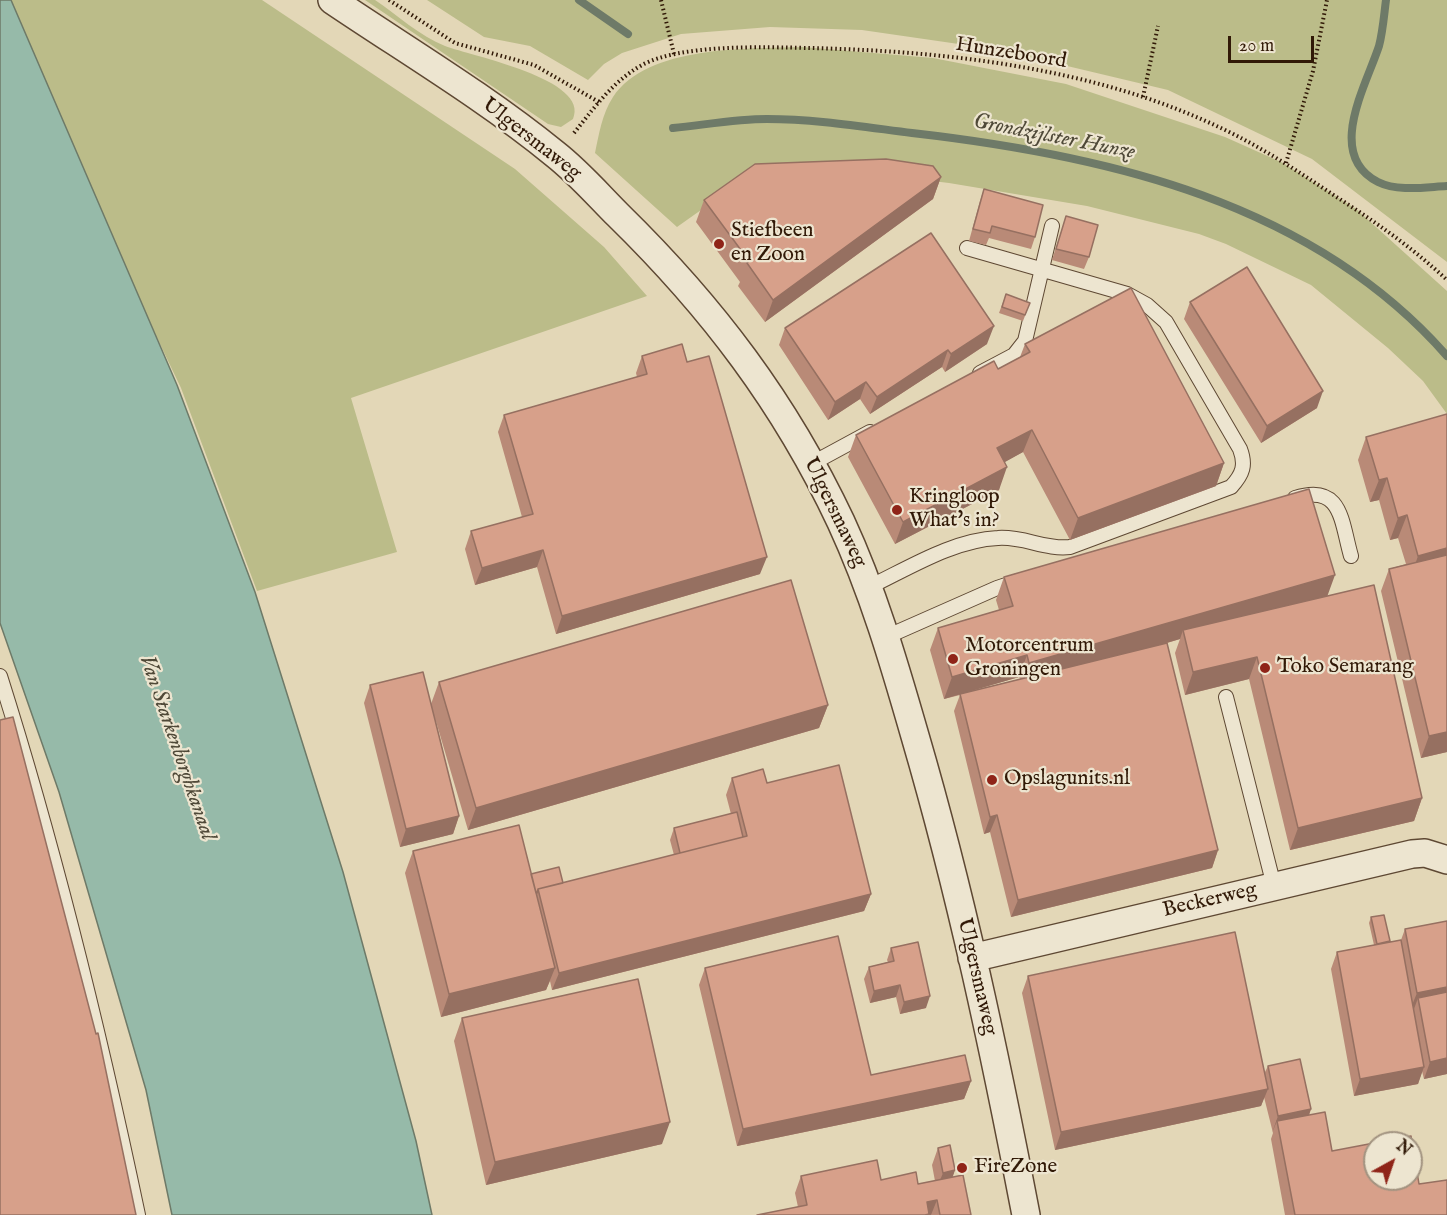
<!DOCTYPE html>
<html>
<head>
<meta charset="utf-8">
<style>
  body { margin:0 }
  #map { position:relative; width:1447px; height:1215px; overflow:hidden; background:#e3d7b7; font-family:"IM FELL English",serif }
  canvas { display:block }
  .north { position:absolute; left:1363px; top:1131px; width:60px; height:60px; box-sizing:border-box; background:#ede5d0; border:2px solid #a29380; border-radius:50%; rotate:40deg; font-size:16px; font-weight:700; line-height:24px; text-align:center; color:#311907 }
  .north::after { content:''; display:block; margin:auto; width:21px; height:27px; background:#8f2418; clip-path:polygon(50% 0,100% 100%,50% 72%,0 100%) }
  .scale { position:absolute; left:1228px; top:36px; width:86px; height:27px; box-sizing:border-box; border:3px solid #311907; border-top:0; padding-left:8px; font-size:18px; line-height:21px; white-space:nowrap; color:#311907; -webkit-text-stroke:4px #ede5d0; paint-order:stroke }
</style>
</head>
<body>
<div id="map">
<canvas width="1447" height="1215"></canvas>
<div class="north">N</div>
<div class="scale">20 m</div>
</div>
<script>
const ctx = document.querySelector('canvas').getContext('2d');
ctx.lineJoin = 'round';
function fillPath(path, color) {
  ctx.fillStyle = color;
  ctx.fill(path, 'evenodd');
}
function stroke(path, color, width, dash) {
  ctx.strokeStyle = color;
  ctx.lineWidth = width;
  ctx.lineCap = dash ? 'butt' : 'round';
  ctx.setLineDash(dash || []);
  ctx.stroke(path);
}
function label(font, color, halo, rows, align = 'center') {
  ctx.font = font + ' "IM FELL English",serif';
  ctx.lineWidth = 4.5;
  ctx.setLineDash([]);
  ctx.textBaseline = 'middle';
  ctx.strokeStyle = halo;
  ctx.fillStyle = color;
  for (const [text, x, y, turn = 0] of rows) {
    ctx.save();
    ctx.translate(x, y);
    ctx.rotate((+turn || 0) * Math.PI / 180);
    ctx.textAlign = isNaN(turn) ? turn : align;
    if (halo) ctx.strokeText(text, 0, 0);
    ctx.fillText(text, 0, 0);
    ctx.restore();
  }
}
const green = new Path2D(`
  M11 0H262L515 169 604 247 647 296 351 398 397 552 257 591 181 388 128 277Z
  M365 0H375C397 15 420 36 445 46 471 56 591 79 573 119L561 127 548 124Z
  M427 0H1447V262L1312 159 1168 90 1000 50 862 30 770 27 681 34 622 53 604 64 588 80 530 46 484 37Z
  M802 47 933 58 1066 84 1225 137 1283 163 1356 209 1447 291V414L1423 381 1388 348 1311 285 1226 244 1199 234 1087 206 949 183 875 174 742 181 677 227 595 153C599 134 602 114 613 97 648 45 747 49 802 47Z`);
const water = new Path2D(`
  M0 0H11L177 385 255 592 343 872 416 1141 432 1215H172L146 1090 59 792 0 623Z`);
const stream = new Path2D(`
  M579 0 628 34
  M1386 0C1384 15 1383 31 1379 46 1366 86 1325 155 1378 182 1398 192 1426 187 1447 186
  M673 128C704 125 736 119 767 119 815 119 864 127 912 133 1106 155 1312 202 1447 356`);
const path = new Path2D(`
  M389 0 455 43 534 65 599 102
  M661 0 674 54
  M1143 97 1158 26
  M574 133C594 108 613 81 642 65 681 44 763 47 809 48 948 51 1096 68 1223 129 1263 148 1299 172 1335 196 1374 221 1413 248 1447 280
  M1286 163 1313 71 1327 0`);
const lane = new Path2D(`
  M980 373 1014 355 1025 341 1052 226
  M811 464 870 432
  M1295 498C1342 483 1341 521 1351 556
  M869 587C909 568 953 540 998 538 1023 536 1046 550 1070 547L1231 487C1243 474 1246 465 1240 449L1166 322 1147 305 1127 294 967 248
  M886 637 997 588 1018 581
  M0 676C56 853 100 1034 138 1215
  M1226 697 1274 886`);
const street = new Path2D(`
  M332 0C406 50 485 97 555 154 578 172 598 195 618 215 712 307 785 403 841 522 873 591 894 663 915 736 961 893 995 1054 1026 1215
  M972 958 1412 854 1425 853 1447 860`);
const wall = new Path2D(`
  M941 177 933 199 765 322 738 286 740 282 696 222 704 200Z
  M984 189 1035 237 1031 249 989 238 986 245 969 241 980 201Z
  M1066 216 1089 257 1084 269 1052 260Z
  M1006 294 1030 303 1023 321 999 313Z
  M1190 302 1317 408 1261 443 1184 319Z
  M785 328 987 344 945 372 942 367 870 414 860 399 828 420 779 345Z
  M1025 344 1224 463 1216 486 1070 540 1023 452 1004 462 999 490 895 544 848 457 856 435 998 369 1020 357Z
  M642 356 687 362 760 574 556 634 537 567 475 585 465 549 471 531 522 517 498 432 504 415 637 377 636 373Z
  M1447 414V752L1421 758 1381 591 1389 569 1406 564 1398 538 1390 540 1379 500 1370 502 1358 460 1366 437Z
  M1004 577 1327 596 1422 798 1414 821 1290 850 1249 679 1185 695 1175 653 1180 639 1167 643 1218 850 1212 868 1011 917 990 832 984 834 954 711 960 695 944 699 930 650 938 628 999 610 996 600ZM1019 677 1020 679 971 691Z
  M439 682 828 705 819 728 468 830 435 718 459 816 453 834 400 847 364 703 370 685 431 704Z
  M732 778 767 783 871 894 864 911 552 990 550 981 546 990 441 1017 405 873 413 851 531 874 563 883 674 855 670 840 674 828 731 814 726 795Z
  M1371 917 1390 942 1401 940 1405 929 1447 1074 1424 1079 1422 1071 1418 1084 1354 1096 1331 969 1337 952 1374 945 1369 923Z
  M891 948 926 1008 900 1014 896 997 870 1003 864 979 869 967 888 962 887 960Z
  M705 968 871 1075 971 1081 964 1099 737 1146 699 985Z
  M1028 976 1264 1074 1268 1066 1311 1109 1309 1115 1332 1151 1419 1184 1447 1215H1285L1271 1139 1273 1133 1264 1097 1261 1106 1055 1150 1022 993Z
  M462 1018 662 1144 486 1185 454 1041Z
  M938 1148 955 1170 952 1177 971 1215H757L798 1207 795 1193 801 1176 881 1180 918 1184 935 1181 932 1165Z`);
const shadedWall = new Path2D(`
  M941 177 933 199 765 322 773 300Z
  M994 326 987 344 945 372 951 354Z
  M948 350 942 367 870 414 877 397Z
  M866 382 860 399 828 420 835 402Z
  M1323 391 1317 408 1261 443 1267 426Z
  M1032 430 1023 452 989 471 997 448Z
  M1224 463 1216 486 1070 540 1078 518Z
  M1007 467 999 490 895 544 903 522Z
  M1387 478 1379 500 1370 502 1379 480Z
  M1407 515 1398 538 1390 540 1398 518Z
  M1447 548V568L1410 579 1418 556Z
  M543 550 537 567 475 585 482 568Z
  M767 557 760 574 556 634 562 616Z
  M1335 575 1327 597 1183 630 1180 639 1021 685 1029 663Z
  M1027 655 1019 677 944 699 952 677Z
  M1257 657 1249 679 1185 695 1193 672Z
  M828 705 819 728 468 830 476 808Z
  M1447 732V752L1421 758 1429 736Z
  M1422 798 1414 821 1290 850 1298 828Z
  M997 815 990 832 984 834 990 817Z
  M459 816 453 834 400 847 406 829Z
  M1218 850 1212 868 1011 917 1018 900Z
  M871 894 864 911 552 990 559 973Z
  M555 968 546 990 441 1017 449 994Z
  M900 985 896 997 870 1003 874 991Z
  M1447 987V1003L1418 998 1414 1009 1410 1010 1417 993Z
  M930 996 926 1008 900 1014 904 1002Z
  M1447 1058V1074L1424 1079 1430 1062Z
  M1424 1067 1418 1084 1354 1096 1360 1079Z
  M971 1081 964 1099 737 1146 743 1129Z
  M1268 1089 1261 1106 1055 1150 1061 1132Z
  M1311 1109 1305 1126 1277 1121 1272 1133 1278 1116Z
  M670 1122 662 1144 486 1185 495 1162Z
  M955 1170 949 1188 936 1190 943 1173Z
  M937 1200 931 1215H922L927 1202Z`);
const building = new Path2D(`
  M886 159 933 166 941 177 773 300 747 263 749 261 704 200 755 164Z
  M984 189 1043 205 1035 237 992 226 990 233 973 229Z
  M1066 216 1098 225 1089 257 1056 249Z
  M931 233 994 326 951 354 948 350 877 397 866 382 835 402 785 328Z
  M1247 267 1323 391 1267 426 1190 302Z
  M1131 288 1224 463 1078 518 1032 430 997 448 1007 467 903 522 856 435 994 361 998 369 1030 352 1025 344Z
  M1006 294 1030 303 1025 315 1002 307Z
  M682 344 687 362 709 356 767 557 562 616 543 550 482 568 471 531 533 514 504 415 647 374 642 356Z
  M1447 414V548L1418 556 1407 515 1398 518 1387 478 1379 480 1366 437Z
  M1309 489 1335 575 1029 663 1027 655 952 677 938 628 1013 606 1004 577Z
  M1447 555V732L1429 736 1389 569Z
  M791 580 828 705 476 808 439 682Z
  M1374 585 1422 798 1298 828 1257 657 1193 672 1183 630Z
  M1167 643 1218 850 1018 900 997 815 990 817 960 694Z
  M423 672 459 816 406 829 370 685Z
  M13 717 96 1034 98 1033 136 1215H0V720Z
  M839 765 871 894 559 973 538 889 747 836 732 778 763 769 767 783Z
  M737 812 743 837 680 853 674 828Z
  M519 825 555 968 449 994 413 851Z
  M559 867 563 883 538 889 537 893H536L531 874Z
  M1384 915 1390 941 1377 944 1371 917Z
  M1447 921V987L1417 993 1405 929Z
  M1235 932 1268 1089 1061 1132 1028 976Z
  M838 936 871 1075 965 1055 971 1081 743 1129 705 968Z
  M1401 940 1424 1067 1360 1079 1337 952Z
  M918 942 930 996 904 1002 900 985 874 991 869 967 894 961 891 948Z
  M638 979 670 1122 495 1162 462 1018Z
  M1447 992V1058L1430 1062 1418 998Z
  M1300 1059 1311 1109 1278 1116 1268 1066Z
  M1325 1112 1332 1151 1411 1136 1419 1184 1447 1180V1215H1295L1277 1121ZM1375 1143H1411V1179H1375Z
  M950 1145 955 1170 943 1173 938 1148Z
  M877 1160 881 1180 916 1172 918 1184 963 1175 971 1215H940L937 1200 927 1202 929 1214 925 1215H757L807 1205 801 1176Z`);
const markers = [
  [719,244,6,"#8f2418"],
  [897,510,6,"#8f2418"],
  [953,659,6,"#8f2418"],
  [1265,668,6,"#8f2418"],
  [992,780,6,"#8f2418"],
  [962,1168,6,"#8f2418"]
];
const streetNames = [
  ["Hunzeboord",1011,54,9],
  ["Ulgersmaweg",531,140,38],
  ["Ulgersmaweg",834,513,64],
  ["Beckerweg",1210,901,-13],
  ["Ulgersmaweg",976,977,77]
];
const poiNames = [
  ["Stiefbeen",731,232],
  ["en Zoon",731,256],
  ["Kringloop",909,498],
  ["What's in?",909,522],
  ["Motorcentrum",965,647],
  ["Groningen",965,671],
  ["Toko Semarang",1277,668],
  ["Opslagunits.nl",1004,780],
  ["FireZone",974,1168]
];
const waterNames = [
  ["Grondzijlster Hunze",1054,138,11],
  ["Van Starkenborghkanaal",176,748,71]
];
fillPath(green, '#bbbc89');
fillPath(water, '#96baa9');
stroke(water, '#6e7a68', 1.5);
stroke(stream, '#6e7a68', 8);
stroke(lane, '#5e4833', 16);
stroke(street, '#5e4833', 30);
stroke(path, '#311907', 4, [1.5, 3]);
stroke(lane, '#ede5d0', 14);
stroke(street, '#ede5d0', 27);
fillPath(wall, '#b98a77');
fillPath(shadedWall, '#967061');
fillPath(building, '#d7a08a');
stroke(building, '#967061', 1.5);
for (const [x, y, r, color] of markers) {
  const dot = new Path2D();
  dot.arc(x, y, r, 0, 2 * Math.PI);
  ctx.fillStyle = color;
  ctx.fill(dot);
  stroke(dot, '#ede5d0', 2);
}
label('21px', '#311907', '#ede5d0', streetNames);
label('21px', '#311907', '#ede5d0', poiNames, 'left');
label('italic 22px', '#4f4938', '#ede5d0', waterNames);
</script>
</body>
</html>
